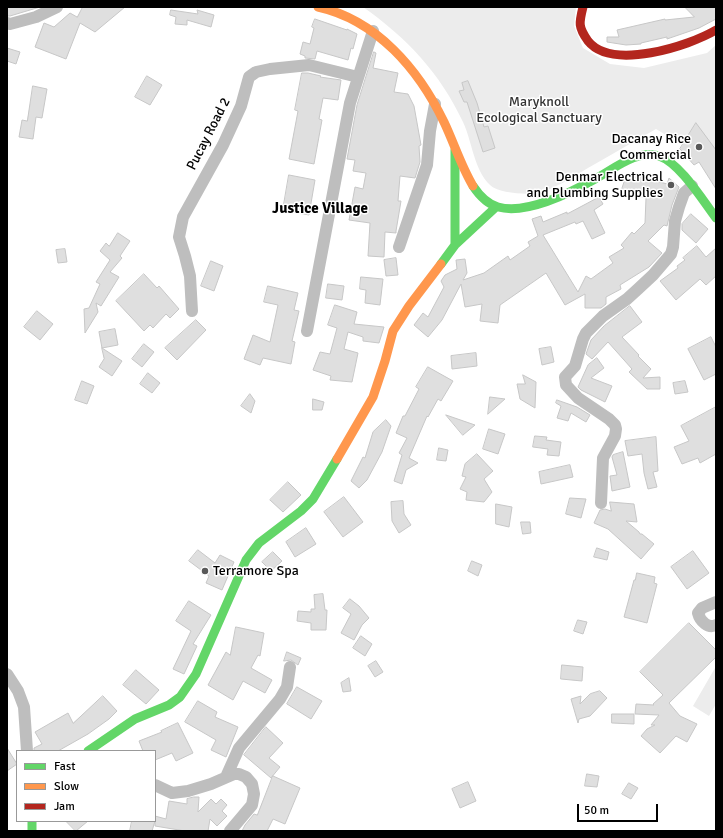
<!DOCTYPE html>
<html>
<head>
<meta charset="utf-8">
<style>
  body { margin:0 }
  #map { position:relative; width:723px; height:838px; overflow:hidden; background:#fff; font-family:Signika,sans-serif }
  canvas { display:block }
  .frame { position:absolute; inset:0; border:8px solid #000; pointer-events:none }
  .legend { position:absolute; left:16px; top:750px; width:140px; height:72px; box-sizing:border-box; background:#fff; border:1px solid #999; margin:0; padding:5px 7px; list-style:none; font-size:12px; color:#000 }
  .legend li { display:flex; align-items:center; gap:8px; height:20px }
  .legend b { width:20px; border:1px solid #999 }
  .scale { position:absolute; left:577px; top:804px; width:81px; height:18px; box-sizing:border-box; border:2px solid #000; border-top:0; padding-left:5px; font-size:12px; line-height:14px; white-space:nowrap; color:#000; -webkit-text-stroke:3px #fff; paint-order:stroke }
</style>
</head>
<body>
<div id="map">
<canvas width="723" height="838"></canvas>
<div class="frame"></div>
<ul class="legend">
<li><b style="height:5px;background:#63d668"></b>Fast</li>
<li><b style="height:5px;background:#ff974d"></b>Slow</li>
<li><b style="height:5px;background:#b3261e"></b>Jam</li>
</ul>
<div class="scale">50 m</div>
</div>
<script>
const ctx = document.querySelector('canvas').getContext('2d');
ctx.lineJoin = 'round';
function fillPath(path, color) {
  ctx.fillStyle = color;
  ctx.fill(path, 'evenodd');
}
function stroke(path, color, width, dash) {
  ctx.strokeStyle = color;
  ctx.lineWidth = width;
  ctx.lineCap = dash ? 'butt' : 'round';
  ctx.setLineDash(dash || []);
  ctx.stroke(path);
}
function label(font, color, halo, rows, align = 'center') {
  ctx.font = font + ' Signika,sans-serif';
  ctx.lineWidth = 3;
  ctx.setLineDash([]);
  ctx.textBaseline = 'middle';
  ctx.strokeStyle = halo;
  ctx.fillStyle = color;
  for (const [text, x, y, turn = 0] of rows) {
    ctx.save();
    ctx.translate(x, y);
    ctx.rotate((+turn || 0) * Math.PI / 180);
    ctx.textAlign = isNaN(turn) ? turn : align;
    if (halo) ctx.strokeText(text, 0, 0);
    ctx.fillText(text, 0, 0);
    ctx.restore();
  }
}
const green = new Path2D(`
  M363 7H576L574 26 583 48 610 64 644 68 707 53 716 45V174L707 160 656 129C633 142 611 155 588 168 575 176 551 191 537 193 526 195 498 193 490 185 474 170 472 141 463 122 440 73 407 38 363 7Z
  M715 668 716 669V704L709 716 693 706Z`);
const building = new Path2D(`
  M7 7H40L10 16H7Z
  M83 7H125L95 32 80 23 66 59 35 47 44 23 54 27 70 13 77 17Z
  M685 7H716V19L699 28 667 39V37L641 43V44L626 45 607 42V37H619L617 30 665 19V20L694 17Z
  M171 10 198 14 197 10 214 15 211 27 187 20V25L175 24 176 17 170 15Z
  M315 19 347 30V29L357 34 353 49 351 48 348 60 317 51 315 59 305 58V56L300 54 303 42 310 44 314 28 312 27Z
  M7 48 20 52 16 64 7 61Z
  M374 52 376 53 373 68 398 73 394 92 408 94 414 106 421 145 419 146 420 162 415 178 400 176 398 201H401L396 231V233L385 232 384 257 368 256 370 223 349 220 355 187 363 189 366 173 353 171 355 160 347 159 357 105Z
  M302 73H308L321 76 320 77 341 80 338 100 323 98 319 119 322 120 314 164 289 159 298 111 295 110Z
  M147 76 162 85 150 105 135 97Z
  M468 81 477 103 484 127 488 126 495 148 483 152 467 102H464L459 91 464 90 462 83Z
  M33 86 47 89 42 118 36 117 33 139 19 137 22 120 27 121Z
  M696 123 716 150V189L699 162 694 165 680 149Z
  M289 175 315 180 309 215 283 210Z
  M636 175 667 184 669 178 679 187 672 205 667 226 664 225 648 241 662 253 649 267 620 285 621 289 606 297V304L601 308H585V294L565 305 546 273 500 305 498 323 480 321 482 304 465 307 461 284 442 320 428 337 414 325 423 313 428 317 444 287 441 281 445 275 457 269 456 260 465 259 467 273 463 280 484 273 508 256 510 260 530 246 528 242 538 236 532 219 541 216 543 222 567 212V214L599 197 603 204 594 210 605 233 592 239 583 221 576 224 575 222 543 235 578 292 586 276 591 279 613 263 609 257 624 248 621 245 632 232 634 234 645 223 646 198 621 191 624 182Z
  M691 214 708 229 696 243 682 230V224Z
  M118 233 130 241 120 256 122 258 110 272 119 277 101 306 96 303 98 312 85 333 84 309 89 308 100 284 96 282 110 260 100 251 106 243 109 246Z
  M697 246 706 257 716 248V276L706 285 700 279 676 300 660 281 678 268 677 266 685 260 683 258Z
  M65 249 67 262 58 263 56 250Z
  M396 258 398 275 386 276 384 260Z
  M211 261 223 266 214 291 201 286Z
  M144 274 157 288 159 286 179 309 170 318 166 314 153 328 150 325 144 331 116 301Z
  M361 277 383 279 380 305 365 303 366 290 360 289Z
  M328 284 344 286 342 300 326 298Z
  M268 286 298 293 294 310 299 311 292 341 295 342 291 364 263 358 260 365 244 359 253 335 270 342 278 305 264 302Z
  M335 305 357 312 354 324 384 327 379 343 363 341V337L348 332 344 349 358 353 352 382 330 380 331 376 313 370 320 352 330 354 337 328 328 325Z
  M630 306 642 322 622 337 639 355 638 356 651 369 643 378 660 377V389H647L629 372 632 369 608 342 592 359 586 354 591 340 604 326Z
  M37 311 53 324 40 340 24 327Z
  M196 320 206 330 177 360 165 348Z
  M115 329 118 345 102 348 99 332Z
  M711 337 716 347V374L704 380 688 349Z
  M144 344 154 352 142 367 132 359Z
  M551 347 554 362 542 365 539 349Z
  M102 348 122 361 112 376 99 367 104 359Z
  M476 353 477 366 452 369 451 356Z
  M597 358 604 368 591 378 612 386 605 402 581 390 578 387 588 365Z
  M428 367 453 381 441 401 438 399 428 417 427 416 409 458 418 463 406 470 402 484 394 481 402 455 399 453 407 438 396 433 403 416H405L419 389 416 387Z
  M148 373 160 383 152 393 140 384Z
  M523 375 536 382 535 408 520 399 517 384H525Z
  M82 381 94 386 87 404 75 400Z
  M685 381 688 392 675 394 673 383Z
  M250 394 255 401 251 413 241 406Z
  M490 397 505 399 488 414Z
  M313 399 324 402 322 410H313Z
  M557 400 577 407 590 415 586 422 571 413 568 421 557 418 561 406 556 403Z
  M716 407V454L700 463 698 458 682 464 674 447 689 441 681 426Z
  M446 415 475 425 463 435Z
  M386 420 391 426 382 452 367 480 359 488 351 481 363 457 365 458 373 432Z
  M489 429 505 434 498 454 483 449Z
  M535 436 547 437 546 440 561 442 559 456 547 455 548 449 533 447Z
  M656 437 658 471 653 472 657 487 648 489 644 473 642 454 628 456 625 441Z
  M439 448 448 450 446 461 437 460Z
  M623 452 630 487 612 491 610 476 617 475 612 457 613 455Z
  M477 454 493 471 484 479 492 492 484 502 466 500 467 492 460 489 466 477 462 476 465 464Z
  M570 465 573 477 541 484 539 472Z
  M288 482 301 495 283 512 270 500Z
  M344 497 363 522 343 537 324 512Z
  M570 498 586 499 581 518 566 514Z
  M403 501 404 514 411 525 399 533 392 521 391 502Z
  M610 502 634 504 637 522 626 521 639 532 640 534H642L654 544 641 559 608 529 594 523 600 510 605 509 611 511Z
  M496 504 512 507 509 527 496 524Z
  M521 522H530L531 533 523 534Z
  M306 528 316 544 295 557 286 542Z
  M597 548 609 552 607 560 594 557Z
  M198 550 215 563 220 555 234 562 222 590 206 583 209 576 189 561Z
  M693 551 709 573 687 589 671 567Z
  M273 552 282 561 271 571 262 562Z
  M472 561 482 565 478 576 468 571Z
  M637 573 655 577 654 583 657 584 647 623 624 617 634 580H635Z
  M323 594 325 610H327L326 630H311V623L297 621 298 611 311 612V609H315L314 595Z
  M350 599 359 606 369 618 362 625 354 640 341 633 351 614 343 608Z
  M189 601 211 615 193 644 197 646 184 674 173 669 191 631 176 621Z
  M578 620 587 622 583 634 574 631Z
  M689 623 716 650V657L669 703 680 716 697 724 687 742 676 736 660 753 641 736 647 729 655 725H651L659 715 635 714 636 704 654 705 653 704 663 695 640 672Z
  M236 627 264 633 260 656 258 655 251 668 272 680 265 693 243 681 233 700 208 685 226 652 230 655Z
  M361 636 372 644 365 656 353 648Z
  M287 652 301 658 298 665 291 660 284 661Z
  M376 661 383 672 375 677 368 666Z
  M562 665 583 667 582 681 561 679Z
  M136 670 159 690 146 704 123 685Z
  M349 678 351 691 343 692 341 683Z
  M297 687 322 701 311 719 287 704Z
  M600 691 607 698 590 716 579 719 578 723 571 699 581 696 580 704 590 694Z
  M103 696 117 711 109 719 88 734 58 751H34V748L42 744 35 732 68 713 73 723Z
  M198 701 217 712 215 717 238 727 226 757 211 750 216 740 185 722Z
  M612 714H634V724L612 723Z
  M178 723 193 753 176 761 172 753 155 760V751H143L139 741 162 732 161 731Z
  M266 727 283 743 269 758 280 767 271 778 244 755Z
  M7 748 17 764 7 771Z
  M587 774 599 776 597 787 585 786Z
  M273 776 300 788 285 824 273 819 267 831H242L245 825 254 814 257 815Z
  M468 782 476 801 460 808 452 789Z
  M629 783 638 788 631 799 622 794Z
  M194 797H199L198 812 211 799 216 804 221 799 227 805 222 811 227 816 217 826 210 819 208 831H185L155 826V816L166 819 169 801 187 804V799Z
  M66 821H88L76 831Z
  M132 821H155L152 831H130Z`);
const street = new Path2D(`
  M7 23 10 24 36 17 57 7
  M399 247 427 165 430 131 435 104
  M192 311 190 276 185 256 179 237 183 217 223 145 241 106 249 77 256 72 270 69 309 65 358 77
  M307 331 350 103 373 31
  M601 503 603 458 615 436 616 429 615 425 609 419 578 398 566 385 565 377 575 366 583 339 586 333 603 316 627 299 638 289 653 275 671 254 673 247 675 221 679 207 684 193 692 186
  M716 602 702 608 698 613C700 621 708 629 716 625
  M7 674 18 691 24 707 27 751
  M226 777 239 748 280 699 287 687 290 667
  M155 785 172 793 188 791 211 784 234 774H239L246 777 252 784 254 794 252 805 230 831`);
const fast = new Path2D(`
  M455 150V245
  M473 186C479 195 487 204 498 207 527 215 570 193 595 179 614 169 637 149 659 156 680 163 703 201 716 218
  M441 264 455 245 496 207
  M88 751 135 719 169 705 180 697 196 674 246 560 259 543 301 511 313 499 337 459
  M32 821V831`);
const slow = new Path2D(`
  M318 7C377 20 419 70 444 122 454 143 461 166 473 186
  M337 459 373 397 385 361 393 331 409 306 441 264`);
const jam = new Path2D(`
  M583 7C579 23 578 27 588 41 612 71 689 46 716 30`);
const markers = [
  [699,147,4,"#595959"],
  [671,185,4,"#595959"],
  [205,571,4,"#595959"]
];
const parkNames = [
  ["Maryknoll",539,102],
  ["Ecological Sanctuary",539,118]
];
const streetNames = [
  ["Pucay Road 2",209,134,-63]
];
const poiNames = [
  ["Dacanay Rice",691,139],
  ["Commercial",691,155],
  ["Denmar Electrical",663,177],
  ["and Plumbing Supplies",663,193],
  ["Terramore Spa",213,571,"left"]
];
const neighbourhoodNames = [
  ["Justice Village",320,209]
];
fillPath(green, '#ececec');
fillPath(building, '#dfdfdf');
stroke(building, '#c7c7c7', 1);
stroke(street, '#bebebe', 12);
stroke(fast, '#63d668', 9);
stroke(slow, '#ff974d', 9);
stroke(jam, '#b3261e', 9);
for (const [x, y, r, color] of markers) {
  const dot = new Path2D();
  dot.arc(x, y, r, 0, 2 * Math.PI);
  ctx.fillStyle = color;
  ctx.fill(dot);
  stroke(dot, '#fff', 1.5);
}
label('14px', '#333', '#fff', parkNames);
label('14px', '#000', '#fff', streetNames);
label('14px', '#000', '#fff', poiNames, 'right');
label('bold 15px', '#000', '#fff', neighbourhoodNames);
</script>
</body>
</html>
